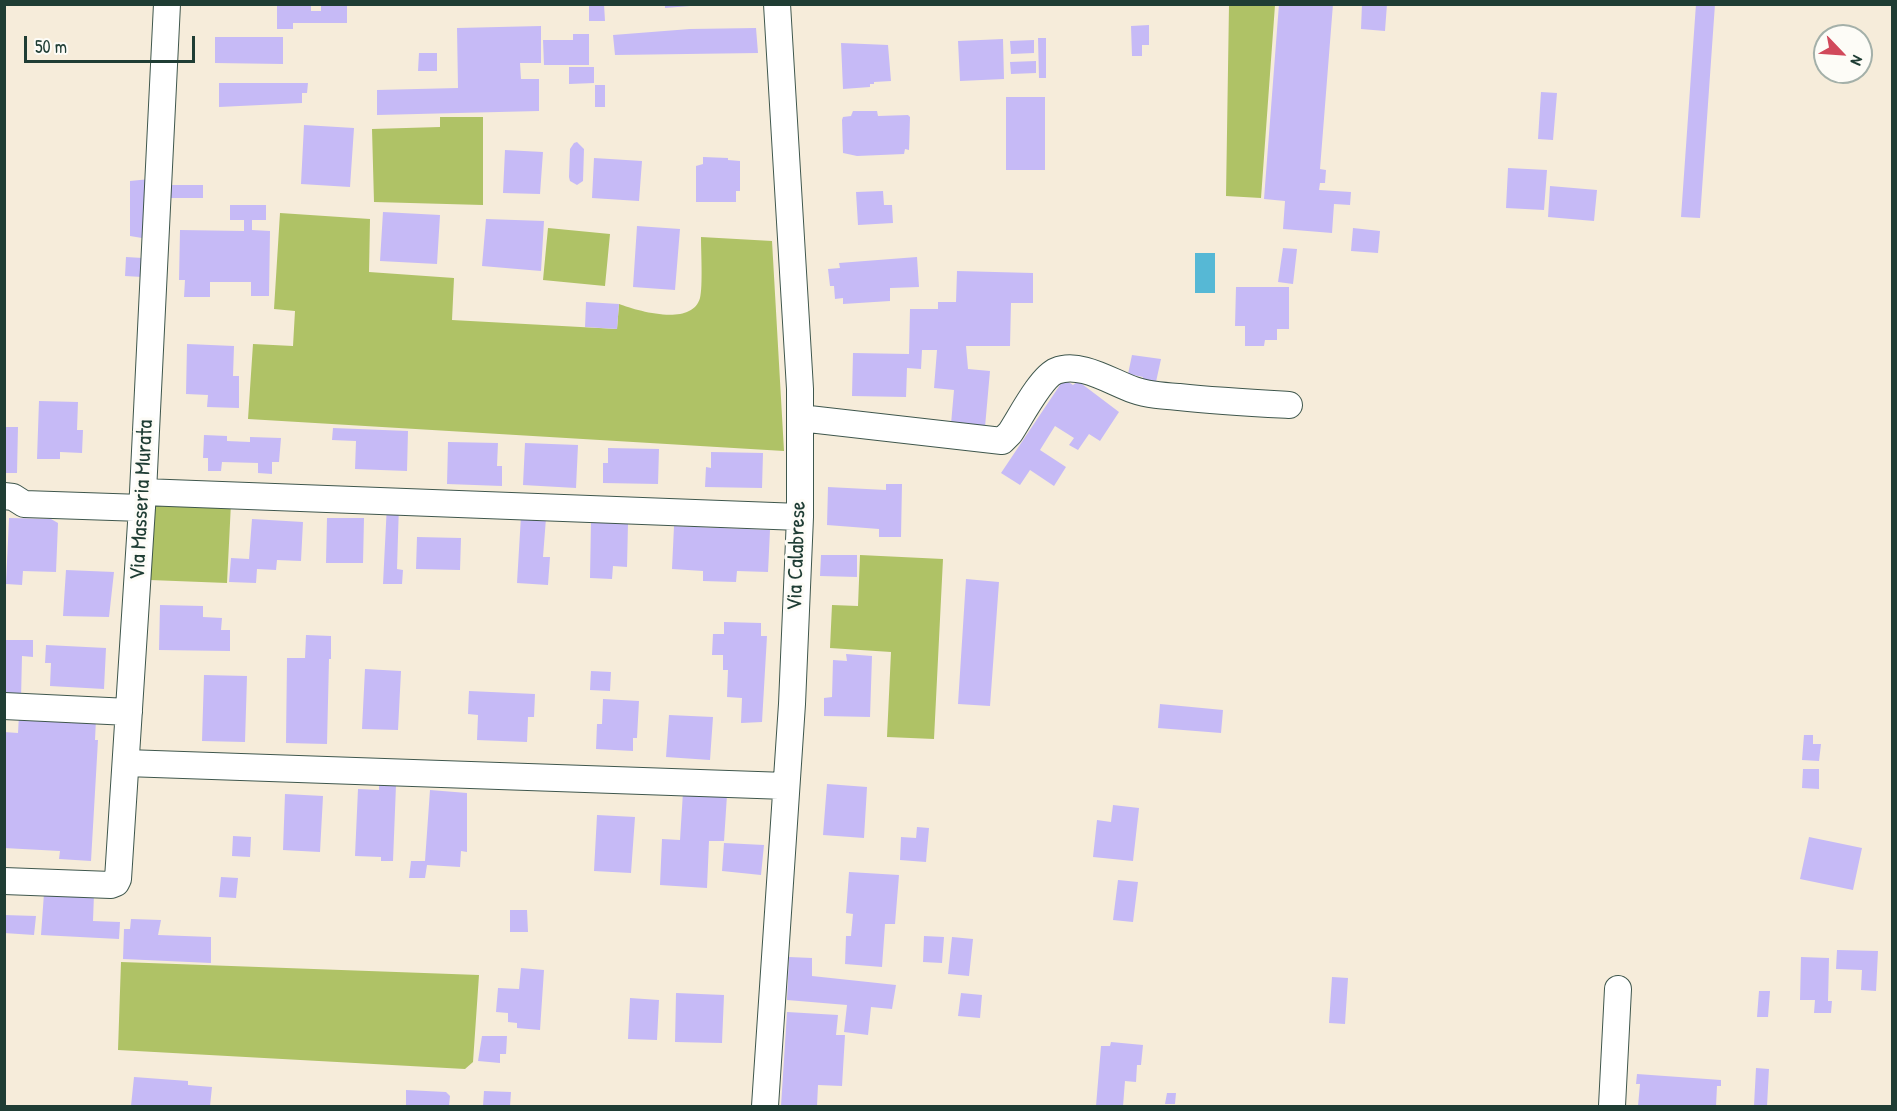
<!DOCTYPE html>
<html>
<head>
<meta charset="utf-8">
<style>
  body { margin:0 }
  #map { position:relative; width:1897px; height:1111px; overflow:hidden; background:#f6ecda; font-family:"Patrick Hand",sans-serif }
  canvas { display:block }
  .frame { position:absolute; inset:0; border:6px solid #1f3d34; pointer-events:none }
  .north { position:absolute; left:1813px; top:24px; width:60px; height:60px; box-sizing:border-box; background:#fdfcf7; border:2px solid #a4b0a9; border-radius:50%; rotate:115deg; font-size:16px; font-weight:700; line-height:24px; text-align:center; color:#1f3d34 }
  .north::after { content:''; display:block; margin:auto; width:21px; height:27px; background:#d1495b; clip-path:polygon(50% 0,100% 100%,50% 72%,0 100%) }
  .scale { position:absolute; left:24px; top:36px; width:171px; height:27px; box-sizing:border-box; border:3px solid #1f3d34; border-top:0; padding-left:8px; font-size:18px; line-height:21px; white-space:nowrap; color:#1f3d34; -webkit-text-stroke:4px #fdfcf7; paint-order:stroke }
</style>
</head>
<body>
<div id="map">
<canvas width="1897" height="1111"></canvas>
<div class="frame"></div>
<div class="north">N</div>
<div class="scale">50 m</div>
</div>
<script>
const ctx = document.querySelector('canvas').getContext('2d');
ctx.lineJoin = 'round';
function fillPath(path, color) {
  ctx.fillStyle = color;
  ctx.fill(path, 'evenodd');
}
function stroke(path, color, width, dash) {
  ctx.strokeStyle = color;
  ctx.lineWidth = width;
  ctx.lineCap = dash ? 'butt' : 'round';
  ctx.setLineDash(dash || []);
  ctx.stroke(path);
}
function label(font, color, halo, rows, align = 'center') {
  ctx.font = font + ' "Patrick Hand",sans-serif';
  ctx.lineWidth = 6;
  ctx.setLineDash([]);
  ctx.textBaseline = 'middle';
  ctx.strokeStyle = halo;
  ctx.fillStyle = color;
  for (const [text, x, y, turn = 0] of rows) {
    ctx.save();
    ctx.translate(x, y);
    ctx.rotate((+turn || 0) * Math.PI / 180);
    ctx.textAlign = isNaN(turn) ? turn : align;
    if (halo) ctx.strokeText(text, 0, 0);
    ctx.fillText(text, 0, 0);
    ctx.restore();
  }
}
const green = new Path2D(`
  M1229 5H1275L1261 198 1226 196Z
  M440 117H483V205L374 202 372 129 440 127Z
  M280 213 370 219 369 272 454 278 452 320 617 329 619 304C638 311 692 327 700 298 703 287 701 251 701 237L772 241 784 451 248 419 253 344 293 346 295 311 274 309Z
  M548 228 610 234 605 286 543 280Z
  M154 500 231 503 227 583 150 580Z
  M860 555 943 559 934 739 887 737 891 652 830 648 832 605 858 606Z
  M121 962 479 975 473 1062 465 1069 118 1050Z`);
const water = new Path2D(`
  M1195 253H1215V293H1195Z`);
const building = new Path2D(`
  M311 4V11H321V4H347V23H293V29H277V5Z
  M589 4H604L605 21H589Z
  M665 4H690V6L665 8Z
  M1279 4H1333L1320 169 1326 170 1325 183H1320L1319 190 1351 192 1350 205 1334 204 1332 233 1283 229 1285 201 1264 199Z
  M1362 4H1387L1385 31 1361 29Z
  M1696 4H1715L1700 218 1681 217Z
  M1149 25V45H1142V56H1132L1131 26Z
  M541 26V63H520L521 79H539V111L377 115V90L458 88 457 28Z
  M756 28 758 53 615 55 613 35 690 29Z
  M573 34H589V65H544L543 40H573Z
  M215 37H283V64L215 63Z
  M1038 38H1046V78H1039Z
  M1003 39 1004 79 960 81 958 41Z
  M1034 40V53L1011 54 1010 41Z
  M841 43 888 45 891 81 874 82V84H870V87L843 89Z
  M419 53H437V71H418Z
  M1036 61V73L1011 74 1010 62Z
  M569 67H594V83L569 84Z
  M219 83H308L307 93H302V103L219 107Z
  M595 85H605V107H595Z
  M1541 92 1557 93 1553 140 1538 139Z
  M1006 97H1045V170H1006Z
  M853 111H877L878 116 908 115 910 117 909 150 905 149 904 154 857 156 843 153 842 120 843 117 851 116Z
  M304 125 354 128 350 187 301 184Z
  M577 142 584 149 583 181 577 185 570 181 569 177 570 149 574 143Z
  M505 150 543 152 540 194 503 193Z
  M703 157 728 158V160L740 161V191H736V202H696V166L703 164Z
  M594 158 642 161 639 201 592 198Z
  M1508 168 1547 170 1544 210 1506 208Z
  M150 179 148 239 130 236V181Z
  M168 185H203V198H168Z
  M1550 186 1597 190 1594 221 1548 217Z
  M883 191 884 205H892L893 223 858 225 856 192Z
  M230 205H266V220H252V230L270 231 269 296H251V282H210V297H184L185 280H179L180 230 244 231V220H230Z
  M383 212 440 215 437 264 380 261Z
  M486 219 544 221 541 271 482 266Z
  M637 226 680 229 675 290 633 287Z
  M1353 228 1380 231 1378 253 1351 251Z
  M1283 248 1297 249 1293 284 1278 282Z
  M126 257 143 258 142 277 125 276Z
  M917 257 919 287 890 288V301L843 304V298L835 299 834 286H830L828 269 840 268 839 263Z
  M957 271 1033 273V303H1011L1010 346H966L968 369 990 371 985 427 951 424 954 390 934 388 937 350H922L921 369 907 368 906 397 852 396 853 353 909 354 910 309H938V302H956Z
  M1236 287H1289V329H1277V340H1265L1264 346H1245V326H1235Z
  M586 302 619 304 617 329 585 327Z
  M187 344 234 346 233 376H239V408L207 407 208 395 186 394Z
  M1132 355 1161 359 1154 391 1142 387 1143 377 1128 374Z
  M1064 379 1073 385 1078 381 1119 412 1100 441 1089 434 1078 450 1069 445 1074 438 1055 426 1040 450 1066 467 1054 486 1030 470 1020 485 1001 473Z
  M39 401 78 402 77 430H83L82 453 60 452V459H37Z
  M4 427H18L17 473H4Z
  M333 428 408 431 407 471 355 469 356 441 332 440Z
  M204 435 227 436V441L250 442V437L281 438 279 462H272V474L258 473V463L222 462 221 471H208V458H203Z
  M448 442 498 443 497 466H502V486L447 484Z
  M525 443 578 445 576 488 523 485Z
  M608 448 659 449 658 484 603 483V463H608Z
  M711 452 763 453 762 488 705 487 706 467 711 468Z
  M886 484H902L901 537H879V529L827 525 828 487 886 490Z
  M387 504H399L397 569 403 570 402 584H383Z
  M521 516 546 518 543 557H550L548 585 517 583Z
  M9 518 51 519 58 523 56 572 23 571 22 585 6 584Z
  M327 518H364L363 563H326Z
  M252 519 303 522 301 561 277 560 276 570 257 569 256 583 229 582 231 558 249 559Z
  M591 522 628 523 627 567 613 566 612 579 590 578Z
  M674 526 770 530 768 572 737 571 736 582 703 581V571L672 569Z
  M417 537 461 538 460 570 416 569Z
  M821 555H857V577L820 576Z
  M66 570 114 572 109 617 63 616Z
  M966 579 999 582 990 706 958 704Z
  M160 605 203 606V617L222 618 221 630H230V651L159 650Z
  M724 622 761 623V636H767L762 722 741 723 742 698 727 697 728 670H723V655H712L713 634H724Z
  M306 635 331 636V659H329L327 744 286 743 287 658H305Z
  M5 640H33V657L22 656 21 699H4Z
  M46 645 106 648 104 689 50 686 51 663H45Z
  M846 654 872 656 870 717 824 716V698L832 697 833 660 847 661Z
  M365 669 401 671 398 730 362 729Z
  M591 671 611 672 610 691 590 690Z
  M204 675 247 676 245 742 202 741Z
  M469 691 535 694 534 717H528L527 742 477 740 478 715 468 714Z
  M603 699 639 701 637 738H633V751L596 749 597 724H602Z
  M1160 704 1223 710 1221 733 1158 728Z
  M19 715 96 719 95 740H98L91 861 59 859 60 851 4 848V732L18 733Z
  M669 715 713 717 710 760 666 757Z
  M1804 735H1813V744H1821L1819 761 1802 760Z
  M1803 769H1819V789L1802 788Z
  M379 784 396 785 393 861H381V857L355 856 358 789 379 790Z
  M827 784 867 787 864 838 823 835Z
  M430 790 467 793V852L461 851 460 867 427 865 425 878H409L411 861H425Z
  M683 792 727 795 724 841H709L707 888 660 885 662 839 680 840Z
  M285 794 323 796 320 852 283 850Z
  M1113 805 1139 808 1133 861 1093 857 1097 820 1111 822Z
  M597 815 635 817 631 873 594 871Z
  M917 827 929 828 926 862 900 860 901 837 916 838Z
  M233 836 251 837 250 857 232 856Z
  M1809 837 1862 848 1853 890 1800 879Z
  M724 843 764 845 761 875 722 871Z
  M849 872 899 875 895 924H885L882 967 845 964 846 936H851L853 914 846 913Z
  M221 877 238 878 236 898 219 897Z
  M1118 880 1138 882 1133 922 1113 920Z
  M44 893 94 894 93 921 120 922 119 939 41 935Z
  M510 910H527L528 932H510Z
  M4 915 36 916 34 935 4 933Z
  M131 919 161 920 158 935 211 937V963L123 959 124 929H130Z
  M924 936 944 937 942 963 923 962Z
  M952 937 973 939 969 976 948 974Z
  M1837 950 1878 951 1876 991 1861 990 1862 970 1836 969Z
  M789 957 812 958V976L896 985 892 1009 871 1007 868 1035 844 1032 847 1005 787 1000Z
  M1801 957 1829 958 1828 1001H1832L1831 1013H1814L1815 1000H1800Z
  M521 968 544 970 540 1030 517 1028V1023L508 1022V1013L496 1012 498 988 519 989Z
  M1332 977 1348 978 1345 1024 1329 1023Z
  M1759 991H1770L1768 1017H1757Z
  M676 993 724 995 722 1043 675 1042Z
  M961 993 982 995 980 1018 958 1016Z
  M630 998 659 1000 657 1040 628 1039Z
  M787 1012 838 1015 836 1035H845L842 1086 818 1085 817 1106H781Z
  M482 1036H507L506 1054H500V1063L478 1061Z
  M1111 1042 1143 1045 1141 1065H1137L1136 1082 1125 1081 1123 1106H1096L1101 1046H1110Z
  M1756 1068 1769 1069 1767 1106H1754Z
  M1637 1074 1721 1080V1086H1717L1716 1106H1638L1640 1084H1636Z
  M134 1077 188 1081V1085L212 1087 210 1106H131Z
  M406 1090 446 1092 450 1096 449 1106H406Z
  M484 1091 511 1092 510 1106H483Z
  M1167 1093H1176L1175 1104H1165Z`);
const street = new Path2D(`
  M800 418 1002 441 1010 433C1020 418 1041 377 1056 371 1080 361 1111 382 1134 390 1148 395 1164 396 1179 397 1216 401 1253 403 1289 405
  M143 492 800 517
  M4 496 13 497 24 504 142 508
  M4 706 129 712
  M126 763 786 786
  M4 881 111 885 116 883 118 879 143 492 167 4
  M765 1106 792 704 800 517V389L777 4
  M1612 1106 1618 989`);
const streetNames = [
  ["Via Masseria Murata",142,500,-87],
  ["Via Calabrese",797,556,-88]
];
fillPath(green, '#afc266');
fillPath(water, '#56b8d5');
fillPath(building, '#c6baf6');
stroke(street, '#3f574d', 28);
stroke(street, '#fff', 26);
label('22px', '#1f3d34', '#fdfcf7', streetNames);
</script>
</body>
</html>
